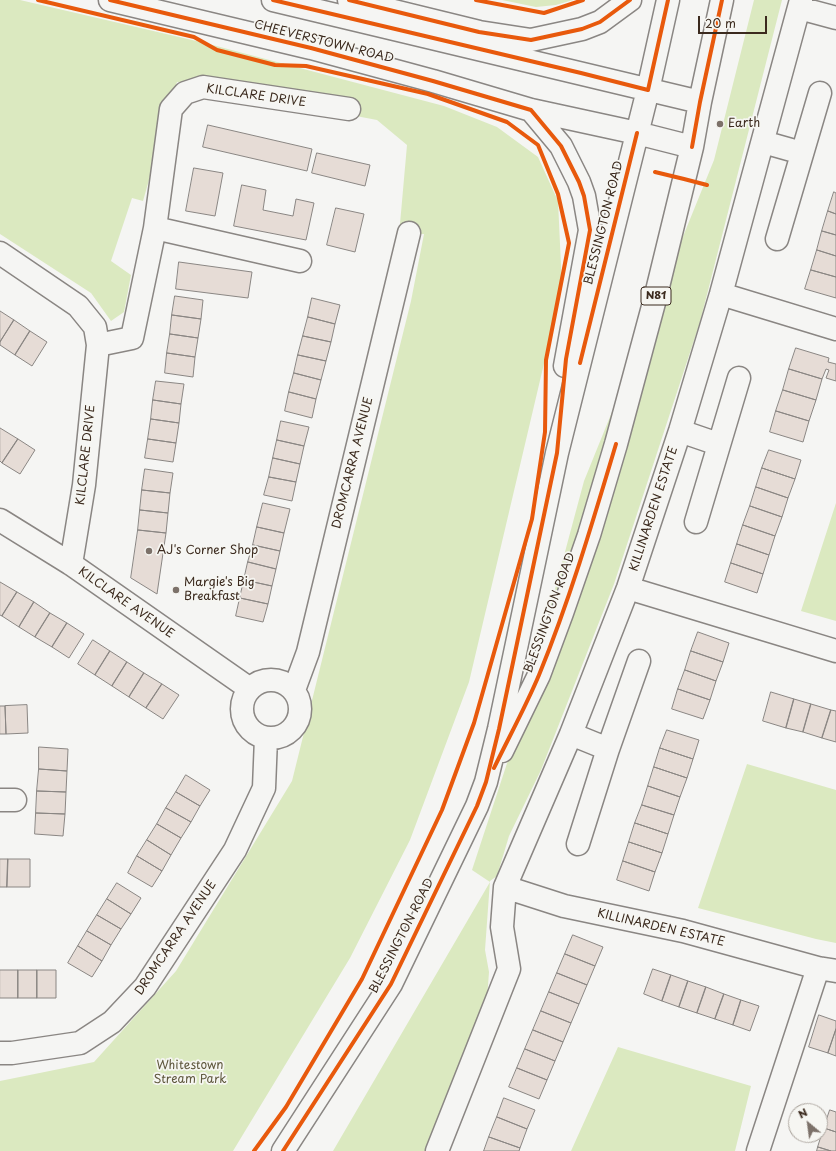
<!DOCTYPE html>
<html>
<head>
<meta charset="utf-8">
<style>
  body { margin:0 }
  #map { position:relative; width:836px; height:1151px; overflow:hidden; background:#f5f5f3; font-family:"Playpen Sans",sans-serif }
  canvas { display:block }
  .north { position:absolute; left:788px; top:1103px; width:40px; height:40px; box-sizing:border-box; background:#f6f6f2; border:1px solid #aba49d; border-radius:50%; rotate:331deg; font-size:11px; font-weight:700; line-height:16px; text-align:center; color:#3b2a1e }
  .north::after { content:''; display:block; margin:auto; width:14px; height:18px; background:#7c7169; clip-path:polygon(50% 0,100% 100%,50% 72%,0 100%) }
  .scale { position:absolute; left:698px; top:16px; width:69px; height:18px; box-sizing:border-box; border:2px solid #3b2a1e; border-top:0; padding-left:5px; font-size:12px; line-height:14px; white-space:nowrap; color:#3b2a1e; -webkit-text-stroke:3px #f6f6f2; paint-order:stroke }
</style>
</head>
<body>
<div id="map">
<canvas width="836" height="1151"></canvas>
<div class="north">N</div>
<div class="scale">20 m</div>
</div>
<script>
const ctx = document.querySelector('canvas').getContext('2d');
ctx.lineJoin = 'round';
function fillPath(path, color) {
  ctx.fillStyle = color;
  ctx.fill(path, 'evenodd');
}
function stroke(path, color, width, dash) {
  ctx.strokeStyle = color;
  ctx.lineWidth = width;
  ctx.lineCap = dash ? 'butt' : 'round';
  ctx.setLineDash(dash || []);
  ctx.stroke(path);
}
function label(font, color, halo, rows, align = 'center') {
  ctx.font = font + ' "Playpen Sans",sans-serif';
  ctx.lineWidth = 3.5;
  ctx.setLineDash([]);
  ctx.textBaseline = 'middle';
  ctx.strokeStyle = halo;
  ctx.fillStyle = color;
  for (const [text, x, y, turn = 0] of rows) {
    ctx.save();
    ctx.translate(x, y);
    ctx.rotate((+turn || 0) * Math.PI / 180);
    ctx.textAlign = isNaN(turn) ? turn : align;
    if (halo) ctx.strokeText(text, 0, 0);
    ctx.fillText(text, 0, 0);
    ctx.restore();
  }
}
const green = new Path2D(`
  M0 0H20L205 43 444 106 497 127 538 157 558 201 562 287 469 682 410 840 350 958 233 1151H0V1081L94 1062 176 971 292 781 411 301 424 234 399 235 407 145 377 120 177 82 143 201 132 198 111 261 131 275 124 312 111 321 91 293 0 234Z
  M502 0H573L556 5 536 7Z
  M754 0H782L700 322 614 584 541 770 509 836 497 876 490 881 485 950 489 972 487 999 425 1151H333L490 882 472 870 514 742 584 481 714 160Z
  M836 503V621L801 611Z
  M747 764 836 790V943L816 939 698 908Z
  M618 1047 751 1086 735 1151H571Z`);
const building = new Path2D(`
  M208 125 312 149 307 171 203 147Z
  M317 153 370 165 365 186 312 173Z
  M194 168 223 173 215 216 186 211Z
  M242 185 266 190 263 210 293 216 296 199 314 203 306 240 234 226Z
  M834 192 836 193V214L828 211Z
  M336 208 364 214 355 252 327 245Z
  M828 211 836 214V235L822 231Z
  M822 231 836 235V256L817 250Z
  M817 250 836 256V277L811 270Z
  M179 262 252 272 248 298 176 289Z
  M811 270 836 277V298L805 289Z
  M175 296 203 300 201 319 172 315Z
  M312 298 340 305 335 324 308 317Z
  M0 311 14 320 0 342Z
  M172 315 201 319 198 338 170 334Z
  M308 317 335 324 331 342 303 336Z
  M14 320 30 331 15 355 0 345V342Z
  M30 331 47 342 32 366 15 355Z
  M170 334 198 338 195 357 167 353Z
  M303 336 331 342 326 361 298 355Z
  M796 348 829 358 828 362 836 364V381L826 378 829 370 826 369 822 379 789 369Z
  M167 353 195 357 193 377 165 373Z
  M298 355 326 361 321 380 294 373Z
  M789 369 822 379 816 400 783 390Z
  M294 373 321 380 316 399 289 392Z
  M156 381 184 384 181 404 153 400Z
  M783 390 816 400 809 421 776 411Z
  M289 392 316 399 312 418 285 411Z
  M153 400 181 404 179 423 151 419Z
  M776 411 809 421 803 442 770 432Z
  M151 419 179 423 176 443 148 439Z
  M281 421 309 427 304 446 277 440Z
  M0 428 18 439 2 463 0 461Z
  M18 439 35 450 20 474 2 463Z
  M148 439 176 443 173 462 145 458Z
  M277 440 304 446 300 464 273 458Z
  M769 450 801 460 795 479 762 468Z
  M273 458 300 464 296 482 269 477Z
  M762 468 795 479 788 498 756 487Z
  M145 469 173 473 170 493 142 490Z
  M269 477 296 482 292 501 264 495Z
  M756 487 788 498 782 517 750 506Z
  M142 490 170 493 168 513 140 510Z
  M263 503 290 509 284 533 257 527Z
  M750 506 782 517 775 536 743 525Z
  M140 510 168 513 166 533 138 530Z
  M743 525 775 536 769 555 737 544Z
  M257 527 284 533 280 551 253 545Z
  M138 530 166 533 157 594 131 578Z
  M737 544 769 555 763 574 731 563Z
  M253 545 280 551 276 569 248 562Z
  M248 562 276 569 272 586 244 580Z
  M731 563 763 574 757 593 725 582Z
  M244 580 272 586 268 604 240 598Z
  M0 582 17 592 2 616 0 615Z
  M17 592 34 602 19 627 2 616Z
  M240 598 268 604 263 622 236 616Z
  M34 602 50 613 35 637 19 627Z
  M50 613 67 623 52 647 35 637Z
  M67 623 84 634 69 658 52 647Z
  M698 632 729 643 723 662 691 651Z
  M93 640 110 651 95 675 78 664Z
  M110 651 127 662 112 686 95 675Z
  M691 651 723 662 716 681 685 670Z
  M127 662 144 673 129 697 112 686Z
  M685 670 716 681 710 700 678 689Z
  M144 673 162 684 146 708 129 697Z
  M162 684 179 695 163 719 146 708Z
  M678 689 710 700 703 719 672 709Z
  M771 692 794 699 786 728 763 721Z
  M794 699 811 704 803 732 786 728Z
  M811 704 831 710 822 738 803 732Z
  M27 705 28 733 6 734 5 706Z
  M0 706H5L6 734H0Z
  M831 710 836 711V742L822 738Z
  M667 730 699 740 693 759 660 748Z
  M39 747 68 749 67 771 39 769Z
  M660 748 693 759 687 778 654 767Z
  M654 767 687 778 680 797 648 786Z
  M39 769 67 771 66 792 37 791Z
  M186 775 210 790 200 806 176 792Z
  M648 786 680 797 674 815 642 805Z
  M37 791 66 792 65 814 36 813Z
  M176 792 200 806 191 822 166 808Z
  M642 805 674 815 668 834 635 823Z
  M166 808 191 822 181 838 157 824Z
  M36 813 65 814 63 836 35 834Z
  M635 823 668 834 662 853 629 842Z
  M157 824 181 838 171 855 147 840Z
  M147 840 171 855 162 871 137 856Z
  M629 842 662 853 655 872 623 861Z
  M137 856 162 871 152 887 128 873Z
  M0 859H8L7 887H0Z
  M8 859H30V887H7Z
  M623 861 655 872 649 891 617 880Z
  M117 883 141 898 131 914 107 899Z
  M107 899 131 914 121 929 97 915Z
  M97 915 121 929 111 945 87 931Z
  M87 931 111 945 102 961 78 946Z
  M573 935 603 947 595 966 565 954Z
  M78 946 102 961 92 977 68 963Z
  M565 954 595 966 587 985 557 973Z
  M653 969 671 975 662 1001 644 994Z
  M0 970H18V998H0Z
  M18 970H37V998H18Z
  M37 970H56V998H37Z
  M557 973 587 985 579 1004 549 992Z
  M671 975 688 981 679 1007 662 1001Z
  M688 981 706 987 697 1013 679 1007Z
  M706 987 724 994 715 1019 697 1013Z
  M549 992 579 1004 571 1023 541 1011Z
  M724 994 741 1000 733 1025 715 1019Z
  M741 1000 759 1006 750 1031 733 1025Z
  M541 1011 571 1023 563 1042 533 1030Z
  M819 1015 836 1021V1029L828 1053 809 1047Z
  M836 1029V1056L828 1053Z
  M533 1030 563 1042 555 1061 525 1049Z
  M525 1049 555 1061 547 1080 517 1068Z
  M517 1068 547 1080 539 1099 509 1087Z
  M504 1098 535 1110 527 1129 497 1117Z
  M830 1110 836 1112V1132L824 1128Z
  M497 1117 527 1129 520 1148 489 1137Z
  M824 1128 836 1132V1151H831L818 1147Z
  M489 1137 520 1148 519 1151H484Z
  M818 1147 831 1151H817Z`);
const minor = new Path2D(`
  M801 0 721 294 680 431 628 588 571 734 505 887 564 906 683 931 818 968 836 971
  M799 8 836 18
  M763 142 802 153
  M155 228 300 261
  M777 239 820 93
  M0 253 78 306 95 327 98 345 84 485 71 564
  M721 294 836 329
  M98 345 132 338 155 228 171 109 185 93 203 87 349 109
  M680 431 718 444
  M0 520 71 564 250 689
  M696 522 739 378
  M628 588 836 651
  M242 709a29 29 0 1 1 58 0a29 29 0 1 1-58 0Z
  M294 690 308 652 409 233
  M571 734 608 749
  M0 800H15
  M578 844 608 749 639 661
  M0 1053H12L80 1043 112 1022 145 987 235 850 264 788 266 738
  M437 1151 509 969 502 927 505 887
  M758 1151 818 968`);
const major = new Path2D(`
  M110 0 311 48 433 81 531 110 637 133 692 147
  M273 0 700 102
  M349 0 479 32 531 40 582 29 600 22 630 0
  M531 110 561 146 579 182 584 196 590 230 565 366
  M502 751 539 675 562 613 589 535 616 444 655 299 692 147 700 102 722 0
  M283 1151 391 984 477 806 486 782 499 729 557 453 648 90 668 0`);
const cycleway = new Path2D(`
  M38 0 194 37 217 50 275 65 306 66 428 94 507 122 538 145 558 194 569 243 546 360 545 432 532 519 474 723 442 810 362 979 286 1107 254 1151
  M110 0 311 48 433 81 531 110 561 146 579 182 584 196 590 230 566 359 557 453 499 729 486 782 477 806 391 984 283 1151
  M273 0 581 73 648 90 668 0
  M349 0 479 32 531 40 582 29 600 22 630 0
  M476 0 544 13 583 0
  M692 147 700 102 722 0
  M655 172 684 179 707 185
  M580 363 637 133
  M494 768C509 737 526 706 539 675 570 599 593 521 616 444`);
const markers = [
  [720,124,4,"#7c7169"],
  [149,551,4,"#7c7169"],
  [176,590,4,"#7c7169"]
];
const shields = [
  [656,296,30]
];
const shieldNames = [
  ["N81",656,296]
];
const streetNames = [
  ["CHEEVERSTOWN ROAD",324,42,14],
  ["KILCLARE DRIVE",256,96,8],
  ["BLESSINGTON ROAD",604,223,-76],
  ["KILCLARE DRIVE",86,455,-84],
  ["DROMCARRA AVENUE",353,463,-76],
  ["KILLINARDEN ESTATE",654,509,-72],
  ["KILCLARE AVENUE",126,603,35],
  ["BLESSINGTON ROAD",550,613,-70],
  ["KILLINARDEN ESTATE",661,928,13],
  ["BLESSINGTON ROAD",402,936,-63],
  ["DROMCARRA AVENUE",176,938,-56]
];
const poiNames = [
  ["Earth",728,124],
  ["AJ's Corner Shop",157,551],
  ["Margie's Big",184,583],
  ["Breakfast",184,597]
];
const parkNames = [
  ["Whitestown",190,1066],
  ["Stream Park",190,1080]
];
fillPath(green, '#dbe9c0');
fillPath(building, '#e6dcd6');
stroke(building, '#8a8683', 1);
stroke(minor, '#8a8683', 25);
stroke(major, '#8a8683', 25);
stroke(minor, '#f5f5f3', 22);
stroke(major, '#f5f5f3', 22);
stroke(cycleway, '#e8590c', 4);
for (const [x, y, r, color] of markers) {
  const dot = new Path2D();
  dot.arc(x, y, r, 0, 2 * Math.PI);
  ctx.fillStyle = color;
  ctx.fill(dot);
  stroke(dot, '#f6f6f2', 1.5);
}
for (const [x, y, w] of shields) {
  const box = new Path2D();
  box.roundRect(x - w / 2, y - 9, w, 18, 3);
  ctx.fillStyle = '#f6f6f2';
  ctx.fill(box);
  stroke(box, '#3b2a1e', 1);
}
label('bold 11px', '#3b2a1e', null, shieldNames);
label('12px', '#3b2a1e', '#f6f6f2', streetNames);
label('12px', '#3b2a1e', '#f6f6f2', poiNames, 'left');
label('12px', '#5e573c', '#f6f6f2', parkNames);
</script>
</body>
</html>
